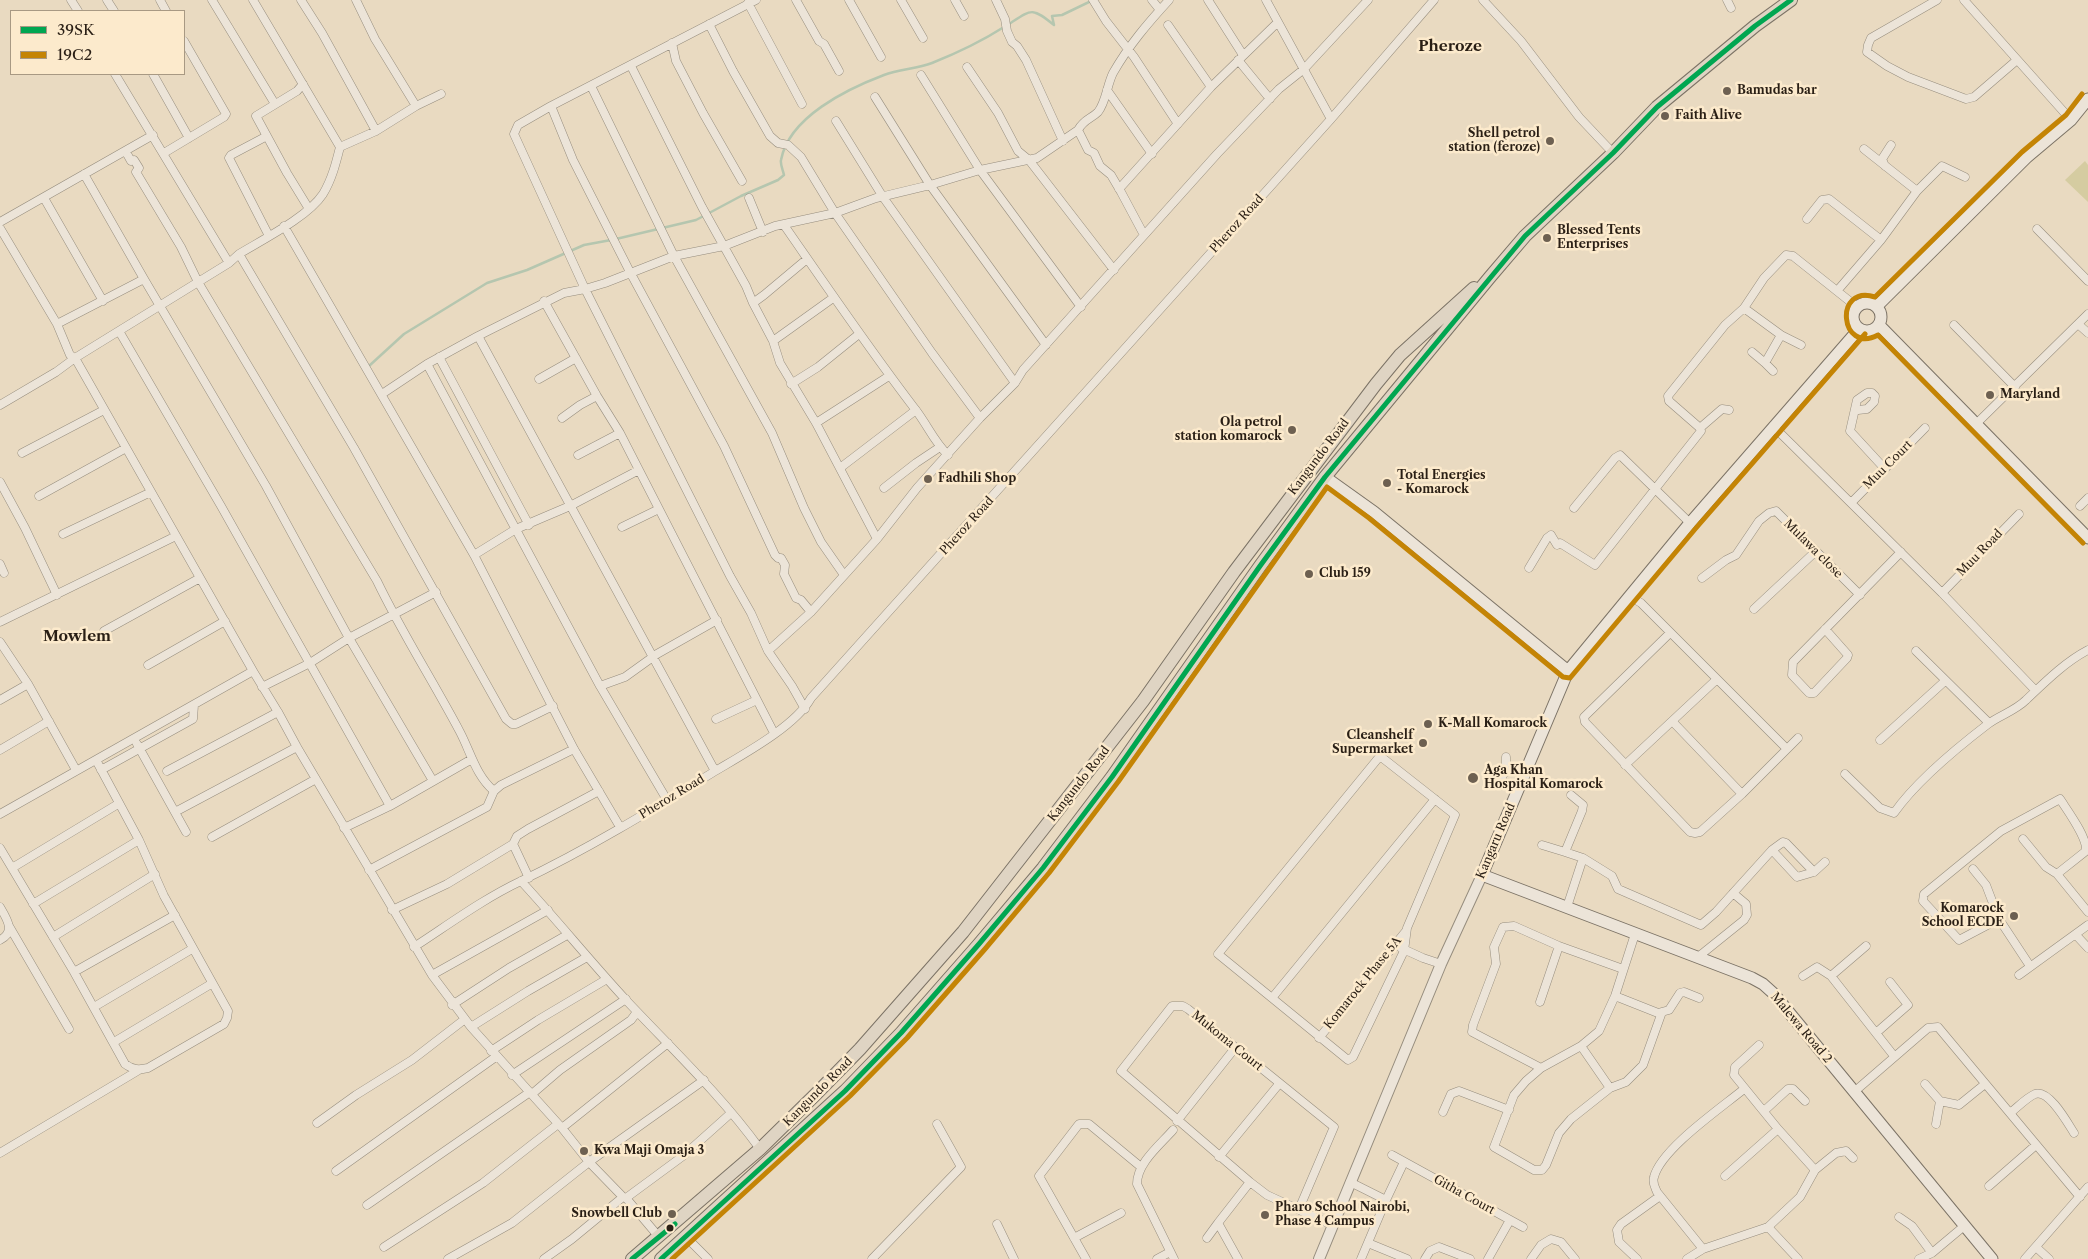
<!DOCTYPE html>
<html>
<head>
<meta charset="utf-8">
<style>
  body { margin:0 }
  #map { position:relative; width:2088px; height:1259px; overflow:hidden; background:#e9dac1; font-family:"Libre Caslon Text",serif }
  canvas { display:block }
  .legend { position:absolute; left:10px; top:10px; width:175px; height:65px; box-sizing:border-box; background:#fceacc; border:1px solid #a89983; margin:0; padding:6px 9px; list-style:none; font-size:15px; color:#2a1f15 }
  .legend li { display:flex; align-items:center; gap:10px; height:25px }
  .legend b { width:25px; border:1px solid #a89983 }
</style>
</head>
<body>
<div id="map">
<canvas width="2088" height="1259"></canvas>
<ul class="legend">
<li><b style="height:6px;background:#00a651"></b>39SK</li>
<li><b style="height:6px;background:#c48405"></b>19C2</li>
</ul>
</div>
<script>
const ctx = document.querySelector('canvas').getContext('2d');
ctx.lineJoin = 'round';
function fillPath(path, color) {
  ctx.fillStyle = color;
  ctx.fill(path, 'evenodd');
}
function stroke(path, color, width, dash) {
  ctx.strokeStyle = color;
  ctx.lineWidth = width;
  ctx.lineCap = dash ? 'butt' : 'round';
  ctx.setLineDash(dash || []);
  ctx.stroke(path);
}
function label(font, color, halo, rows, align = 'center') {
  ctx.font = font + ' "Libre Caslon Text",serif';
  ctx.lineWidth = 5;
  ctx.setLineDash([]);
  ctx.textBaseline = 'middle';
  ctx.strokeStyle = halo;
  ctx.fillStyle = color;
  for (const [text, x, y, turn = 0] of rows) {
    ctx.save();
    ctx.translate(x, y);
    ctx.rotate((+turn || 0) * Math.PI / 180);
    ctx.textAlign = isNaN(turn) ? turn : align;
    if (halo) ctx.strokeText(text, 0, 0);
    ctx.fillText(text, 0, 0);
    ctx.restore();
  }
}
const green = new Path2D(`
  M2085 161 2088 165V202L2065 180Z`);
const stream = new Path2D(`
  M1009 24C1032 9 1032 7 1054 25L1052 16 1062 15 1091 1
  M616 239 696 220 741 196 778 180 784 175C783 170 780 164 781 160 789 117 847 89 884 75 899 69 916 69 932 63 957 53 982 41 1004 27
  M369 366 404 334 487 283 527 270 584 245 611 240`);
const minor = new Path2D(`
  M71 0 78 11
  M107 0 114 11
  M160 0 166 11
  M212 0 275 104
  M301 0 322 33 376 131
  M356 0 375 39 416 106
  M756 0 551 106 518 125 514 134 585 289 730 576 751 613 768 651 792 686 805 709
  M796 0 819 41 824 44 839 71
  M849 0 881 57
  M901 0 923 38
  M955 0 964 16
  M996 0 1005 19 1007 31 1012 42 1017 46 1026 60 1063 141
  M1093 0 1106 21 1134 57 1178 124
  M1152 0 1160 10
  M1208 0 1243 55
  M1266 0 1331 119
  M1483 0 1521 41 1579 117 1613 153
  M1727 0 1731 8
  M1937 0 1871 38 1868 45 1867 52 1887 66 1908 77 1966 99 1974 97 2017 60
  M1964 0 2071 120
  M748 3 802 104
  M709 24 733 71 770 136 778 143 788 145 801 157 835 213 932 353 980 418
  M1168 25 1211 87
  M672 43 676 61 703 113 742 181
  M1238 60 1270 99
  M631 66 702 207 746 286 753 303 764 295 807 259
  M967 67 998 113 1018 151 1029 160 1114 270
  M115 74 229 263
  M153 74 189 138
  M303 84 297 91 256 116 287 173 309 209
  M591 86 674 256 772 433 804 508 821 542 844 575
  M1107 90 1152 154
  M875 97 930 185 1046 345
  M551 106 573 160 630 272 724 446 775 555 778 558H781L785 565 784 574 796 598 801 600 811 612
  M836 121 883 197 1015 383
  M1078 130 1037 158 980 170 1081 307
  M267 136 231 155 229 158 269 236
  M340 147 376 131 416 106 441 94
  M1864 149 1917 191
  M126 152 131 161 134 160 139 168 136 172 181 247 198 282 377 581C402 633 433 681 460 732 471 753 476 776 494 791
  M164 153 224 117 226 114 184 41
  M1885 166 1882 159 1891 145
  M84 174 144 279 266 486 349 638 433 781
  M1119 189 1211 87 1278 22
  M44 198 103 301
  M749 198 763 232
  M1807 219 1822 200 1829 199 1881 240
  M0 222 153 135
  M784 225C827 287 869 349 915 409 927 424 934 442 948 455
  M284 226 474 555 574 749 620 827
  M0 228 57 324 70 355 75 358 253 671 278 712 297 747 432 975 471 1027 562 1128 589 1162 623 1197 626 1198 659 1237
  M2037 229 2088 281
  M1144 235 1121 192 1111 175 1100 166 1094 153 1088 150 1078 130C1084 119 1091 119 1098 112 1106 102 1107 85 1113 73 1129 45 1148 23 1169 0
  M239 254 354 448 506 719 512 724H516L553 706
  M1837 291 1881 240 1917 191 1942 166 1965 177
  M833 298 773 341 780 363 816 423 877 539
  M544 301 597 396 620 433 774 733
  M753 303 773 341
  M1744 308 1781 335 1801 345
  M57 324 144 279
  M2078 324 2088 333
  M1954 325 2015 387
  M119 331 221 506 390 806
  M478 336 715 771
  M1752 352 1765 363
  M439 357 529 525
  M427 364 600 686 667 800
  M1773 371 1765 363 1781 335
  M539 379 576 358
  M791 384 818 367 859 334
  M382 394 427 364 478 336 564 293 585 289 605 283 674 256 724 246 775 226 835 213 876 198 930 185 980 170 921 75
  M0 405 56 372 75 358 229 263 239 254C262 240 308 217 323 194 332 179 336 163 340 147L253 0
  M1856 409 1858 410 1867 409 1874 402 1875 396 1872 393H1867L1857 400 1850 431 1885 469
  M562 418 580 405 597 396
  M816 423 889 376
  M1976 424 2088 314
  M1773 426 1942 593 2035 690
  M1700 428 1722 409 1729 410
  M22 453 104 410
  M578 455 620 433
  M840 468 916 410
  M0 482 25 528 57 595
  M884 488 916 463 940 447
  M39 496 126 448
  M1851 503 1925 428
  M2080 506 2088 498
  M1574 508 1615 458 1620 455 1690 523
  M622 527 659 509
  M63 534 151 492
  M474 555 516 529 570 506 639 470
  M0 564 4 573
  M1529 568 1547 538 1551 535 1557 545 1560 543 1595 565 1701 431 1700 428 1669 401 1668 396 1725 325 1744 308 1764 278 1786 255 1793 256 1857 307
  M1702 578 1726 560 1736 555 1759 521 1769 513 1776 511 1860 595
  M1942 593 2019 514
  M1631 597 1641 603 1787 749
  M1754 609 1815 552
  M0 622 176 536
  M1825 629 1848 655 1847 658 1814 693H1809L1792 675 1793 662C1829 625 1865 589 1901 552
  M104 631 200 578
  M1670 633 1584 717 1585 722 1690 832 1695 833 1700 832 1742 794 1798 738
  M0 642 28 684 76 770
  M768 651 811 612 877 539 917 488 980 418 1015 383 1023 370 1217 154 1279 89 1304 69 1368 0
  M1916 651 1989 723
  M148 665 225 621
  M600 686 625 677 657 654 717 620
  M262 687 310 663 349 638 436 592
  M0 700 28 684
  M716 719 757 700
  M1673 722 1742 794
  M1880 740 1945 681
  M137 744 186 832
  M0 750 49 721
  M1380 756 1455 815 1407 928 1404 951 1353 1057 1348 1060 1218 954Z
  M1625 765 1716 680
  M101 770 193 719 194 705
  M167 771 278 712
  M1845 774 1880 808 1894 813C1915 783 1958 747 1988 724 2000 715 2015 711 2026 700 2045 682 2065 662 2088 650
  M1501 780 1506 768V757
  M175 812 297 747
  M0 814 253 671
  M344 828 390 806 472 759
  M212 837 316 779
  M513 844 529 878
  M1542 845 1565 852
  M0 848 74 972 125 1064C133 1070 139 1070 148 1068L224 1024 227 1018 228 1011 164 896 139 840 96 760
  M1772 850 1797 877 1814 872 1825 862
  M1583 858 1612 876 1618 889 1701 925 1716 912 1772 850 1783 842 1786 843 1814 872
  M12 868 118 804
  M1973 869 1986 885 1999 919 2030 966
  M369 870 487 807 494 791 501 785 574 749
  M2057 874 2088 912
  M521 881C557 920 590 961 626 1000 672 1049 721 1095 760 1149
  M33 904 139 840
  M0 907C7 919 16 932 0 940
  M1567 907 1583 858 1565 852 1582 811 1583 805 1571 795
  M392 910 447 884 513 844 517 836 528 829 599 791
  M1999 919 1959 940 1923 901 1924 894 2001 831 2060 799C2067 810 2088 838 2086 851L2057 874 2046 867 2023 839
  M9 926 69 1029
  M1635 934 1615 996 1599 1031 1581 1046 1541 1068 1526 1081 1514 1095 1494 1147 1534 1170H1542L1546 1165 1559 1133 1571 1119 1610 1088 1626 1082 1643 1065 1662 1012
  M2076 935 2088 948
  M53 937 155 874
  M414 947C448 925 483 899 521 881 586 850 650 811 712 773 740 756 795 727 811 698L1331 119 1434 0
  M1401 948 1423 958 1441 964
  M1698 957 1744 920 1747 915 1746 904 1733 893
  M74 972 175 915
  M432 975 548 910
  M2019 975 2088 925
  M1803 976 1817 967 1831 976 1894 1056
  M1831 976 1866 946
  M1615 996 1658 1013 1669 1010 1680 993 1684 992 1699 998
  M1272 998 1435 799
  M1540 1002 1559 946
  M452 1005 509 968 567 935
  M94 1007 192 949
  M471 1027 528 991 587 957
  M1876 1033 1908 1005 1890 982
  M1319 1038 1406 931
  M114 1042 211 984
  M1759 1045 1735 1067 1734 1075 1778 1129 1815 1170
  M1581 1046 1610 1088
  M491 1051 538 1020 607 979
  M1541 1068 1472 1032 1473 1025 1496 964 1494 947 1503 927 1514 926 1559 946 1623 969
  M512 1075 626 999
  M1925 1084 1940 1101 1959 1105 1985 1084
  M1854 1092 1928 1028 1938 1027 2080 1197
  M532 1094 560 1070 631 1020 637 1012
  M1764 1111 1788 1089H1793L1805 1101
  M1443 1112 1451 1094 1459 1091 1509 1110
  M2010 1113C2018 1107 2026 1098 2035 1094 2049 1089 2067 1122 2074 1133
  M1177 1121 1235 1048
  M317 1123 356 1095 412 1060 465 1019
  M1936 1124 1940 1101
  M562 1128 668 1043
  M1173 1130C1160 1145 1137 1163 1137 1184L1174 1259
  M0 1153 139 1070
  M1392 1155 1523 1227
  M1219 1157 1279 1084
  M336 1171 497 1056
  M1725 1176 1778 1129
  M1350 1182 1386 1200
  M1989 1186 2036 1145
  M626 1198 683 1156 731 1113
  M367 1205 530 1092
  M1299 1209 1334 1127 1188 1009 1183 1006H1172L1121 1071 1250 1182 1267 1195 1332 1225
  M1899 1217 1912 1226 1932 1253
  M997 1224 1014 1259
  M1768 1227 1798 1259
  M686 1237 708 1259
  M1074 1238 1121 1213
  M1207 1238 1218 1223
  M1368 1243 1407 1259
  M384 1247 483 1183 558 1124
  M2037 1248 2049 1259
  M1703 1249 1657 1192C1655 1187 1652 1183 1654 1177 1661 1149 1721 1108 1744 1089
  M448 1259 512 1223 589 1162 704 1080
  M544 1259 572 1239 623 1197
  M872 1259 961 1167 937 1124
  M1086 1259 1039 1176 1079 1124H1089L1141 1167
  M1157 1259 1170 1252
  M1238 1259 1218 1223 1250 1182
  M1361 1259 1386 1200 1404 1162
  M1425 1259 1430 1251 1439 1247 1470 1259
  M1488 1259 1510 1220
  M1531 1259 1541 1245 1551 1239 1561 1242 1575 1259
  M1637 1259 1619 1242 1617 1230 1621 1224 1660 1196
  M1687 1259 1703 1249 1768 1227 1800 1197 1815 1170 1836 1153 1846 1151 1853 1158
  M1919 1259 1932 1253 1963 1227
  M2025 1259 2088 1187`);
const tertiary = new Path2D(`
  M1319 1259 1441 964 1482 875`);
const secondary = new Path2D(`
  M1853 317a14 14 0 1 1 28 0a14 14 0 1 1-28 0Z
  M1877 306 2027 157 2071 120 2088 99
  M1879 325 2088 538
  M1859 329 1690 523 1568 671 1482 875 1752 978 1763 984 1773 993 1992 1259
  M1325 477 1374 512 1568 671`);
const trunk = new Path2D(`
  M632 1259 760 1149 815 1095 860 1049 963 932 1143 701 1234 572 1376 384 1400 355 1474 288
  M661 1259 845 1091 901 1033 979 944 1043 868 1112 777 1260 566 1325 477 1490 277 1525 236 1613 153 1657 107 1755 26 1791 0`);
const bus1 = new Path2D(`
  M632 1259 675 1224
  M661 1259 845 1091 901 1033 979 944 1043 868 1112 777 1260 566 1325 477 1525 236 1613 153 1657 107 1755 26 1791 0`);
const bus2 = new Path2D(`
  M2082 94 2066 115 2022 152 1875 297C1833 284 1840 355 1878 335L2083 543
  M672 1259 850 1096 907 1038 985 949 1049 873 1118 782 1327 487 1369 518 1563 677 1570 678 1696 528 1865 334`);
const markers = [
  [1727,91,5,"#6d6051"],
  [1665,116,5,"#6d6051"],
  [1550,141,5,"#6d6051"],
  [1547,238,5,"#6d6051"],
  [1990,395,5,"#6d6051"],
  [1292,430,5,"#6d6051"],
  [928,479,5,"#6d6051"],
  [1387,483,5,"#6d6051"],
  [1309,574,5,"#6d6051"],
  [1428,724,5,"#6d6051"],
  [1423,743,5,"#6d6051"],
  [1473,778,6,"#6d6051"],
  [2014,916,5,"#6d6051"],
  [584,1151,5,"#6d6051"],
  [672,1214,5,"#6d6051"],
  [1265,1215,5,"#6d6051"],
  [670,1228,4.5,"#2a1f15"]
];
const poiNames = [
  ["Bamudas bar",1737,91],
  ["Faith Alive",1675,116],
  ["Shell petrol",1540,134,"right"],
  ["station (feroze)",1540,148,"right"],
  ["Blessed Tents",1557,231],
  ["Enterprises",1557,245],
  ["Maryland",2000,395],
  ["Ola petrol",1282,423,"right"],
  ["station komarock",1282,437,"right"],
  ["Total Energies",1397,476],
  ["- Komarock",1397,490],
  ["Fadhili Shop",938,479],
  ["Club 159",1319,574],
  ["K-Mall Komarock",1438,724],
  ["Cleanshelf",1413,736,"right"],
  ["Supermarket",1413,750,"right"],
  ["Aga Khan",1484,771],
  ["Hospital Komarock",1484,785],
  ["Komarock",2004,909,"right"],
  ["School ECDE",2004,923,"right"],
  ["Kwa Maji Omaja 3",594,1151],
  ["Pharo School Nairobi,",1275,1208],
  ["Phase 4 Campus",1275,1222],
  ["Snowbell Club",662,1214,"right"]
];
const streetNames = [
  ["Pheroz Road",1237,224,-48],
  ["Kangundo Road",1319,457,-53],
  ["Muu Court",1888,465,-45],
  ["Pheroz Road",967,526,-48],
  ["Mulawa close",1813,549,45],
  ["Muu Road",1980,553,-46],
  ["Kangundo Road",1079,784,-52],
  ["Pheroz Road",672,797,-31],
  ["Kangaru Road",1496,841,-67],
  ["Komarock Phase 5A",1363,983,-51],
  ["Malewa Road 2",1801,1028,50],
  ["Mukoma Court",1227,1041,39],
  ["Kangundo Road",818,1092,-45],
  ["Githa Court",1464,1195,29]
];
const quarterNames = [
  ["Pheroze",1450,47],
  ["Mowlem",77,637]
];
fillPath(green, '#d5cca1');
stroke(stream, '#b5c6af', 2.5);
stroke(minor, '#968d7e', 9);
stroke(tertiary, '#968d7e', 12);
stroke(secondary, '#7c7366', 13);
stroke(trunk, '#7c7366', 14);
stroke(minor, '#ece4d8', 8);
stroke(tertiary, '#ece4d8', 10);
stroke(secondary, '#ece4d8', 11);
stroke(trunk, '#dfd4c3', 12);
stroke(bus1, '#00a651', 5);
stroke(bus2, '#c48405', 5);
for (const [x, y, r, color] of markers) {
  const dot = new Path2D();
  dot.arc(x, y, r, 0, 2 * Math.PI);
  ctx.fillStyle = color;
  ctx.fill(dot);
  stroke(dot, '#fceacc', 2);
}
label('bold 12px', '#2a1f15', '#fceacc', poiNames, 'left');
label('12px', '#2a1f15', '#fceacc', streetNames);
label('bold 15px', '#2a1f15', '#fceacc', quarterNames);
</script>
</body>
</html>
